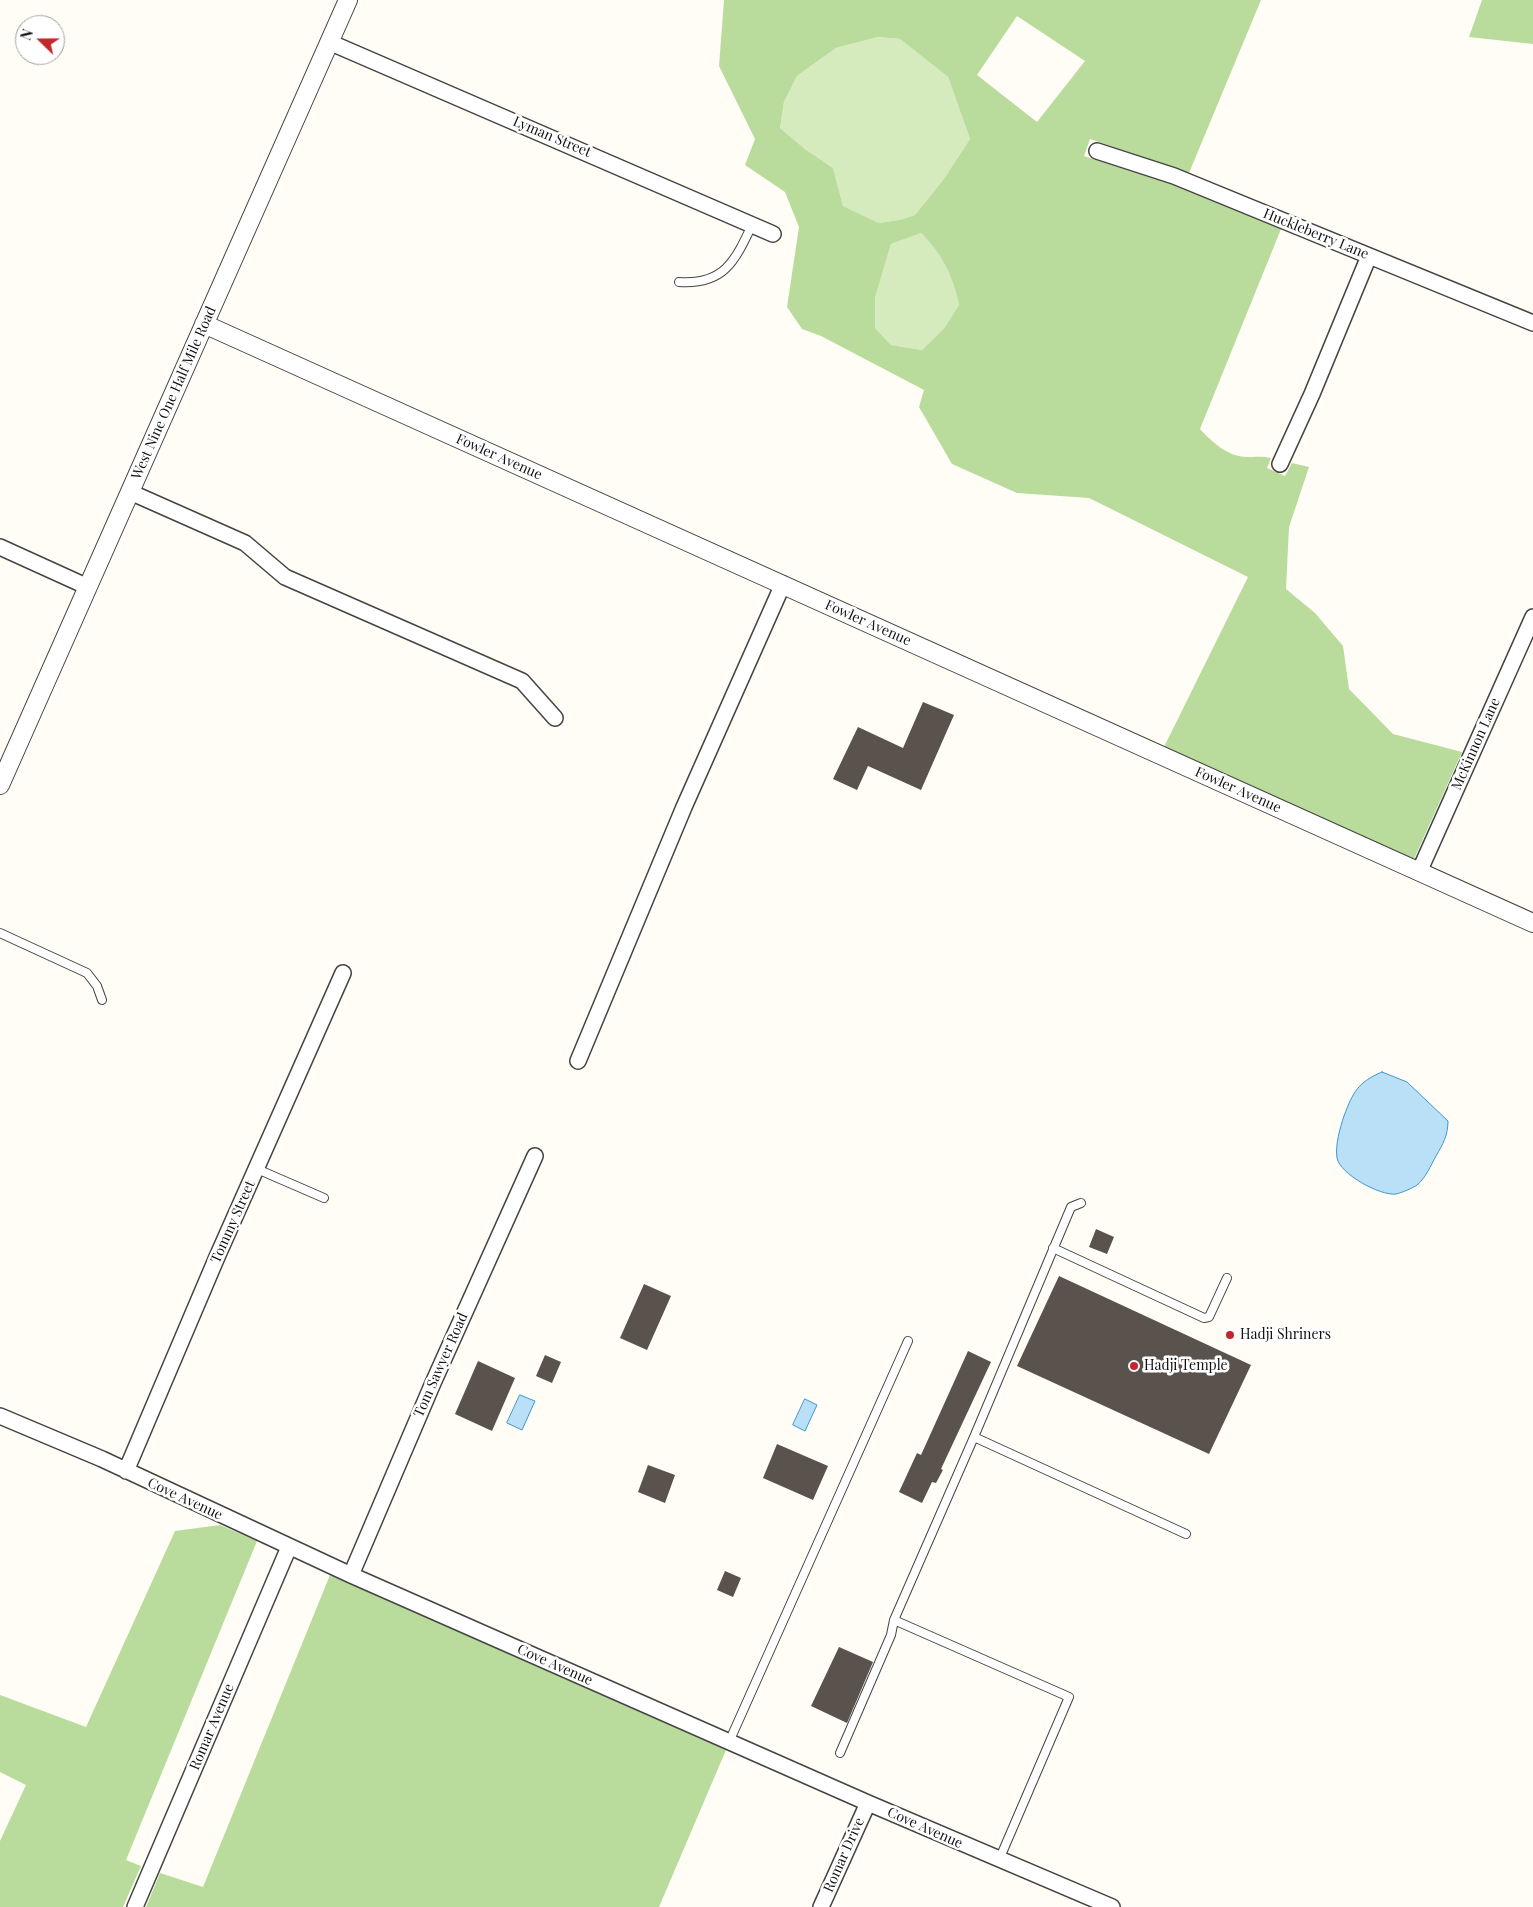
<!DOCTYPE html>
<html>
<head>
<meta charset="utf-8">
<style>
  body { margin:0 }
  #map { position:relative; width:1533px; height:1907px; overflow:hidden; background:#fffdf5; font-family:"Playfair Display",serif }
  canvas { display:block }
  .north { position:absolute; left:15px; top:15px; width:50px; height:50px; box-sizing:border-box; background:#fff; border:1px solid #a0a0a0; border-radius:50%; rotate:292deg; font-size:14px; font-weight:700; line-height:20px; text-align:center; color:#111 }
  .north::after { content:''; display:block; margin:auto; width:18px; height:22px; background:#c4262e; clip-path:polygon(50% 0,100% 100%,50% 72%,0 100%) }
</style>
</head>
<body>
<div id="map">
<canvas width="1533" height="1907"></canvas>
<div class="north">N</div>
</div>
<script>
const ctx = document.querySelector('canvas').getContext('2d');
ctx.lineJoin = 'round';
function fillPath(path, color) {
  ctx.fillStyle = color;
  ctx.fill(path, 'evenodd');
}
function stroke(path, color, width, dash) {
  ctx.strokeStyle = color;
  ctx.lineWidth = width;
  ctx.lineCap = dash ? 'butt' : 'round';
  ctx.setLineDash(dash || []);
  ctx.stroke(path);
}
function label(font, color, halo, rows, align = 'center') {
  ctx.font = font + ' "Playfair Display",serif';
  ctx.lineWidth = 5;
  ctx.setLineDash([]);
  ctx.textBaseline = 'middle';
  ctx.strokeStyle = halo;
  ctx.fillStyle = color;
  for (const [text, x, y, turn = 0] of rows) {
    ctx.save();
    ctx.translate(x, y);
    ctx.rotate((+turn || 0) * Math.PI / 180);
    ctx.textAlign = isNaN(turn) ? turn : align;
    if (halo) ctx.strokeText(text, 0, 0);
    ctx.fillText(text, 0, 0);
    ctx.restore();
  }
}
const green = new Path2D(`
  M878 37 900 39 948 77 970 139 943 180 915 215 899 220 879 223 843 206 833 168 805 149 780 128 784 102 797 76 836 48Z
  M921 233C942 254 953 276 959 305L945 327 922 350 891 345 875 328V298L891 244Z`);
const forest = new Path2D(`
  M724 0H1261L1189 173 1090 139 1084 156 1171 184 1281 229 1200 429C1212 442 1228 457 1247 457 1256 457 1262 456 1271 458L1267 468 1285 476 1292 463 1309 467 1289 527 1286 589 1315 613 1343 646 1349 689 1393 734 1462 752 1414 859 1164 747 1248 577 1089 498 1017 493 952 464 919 407 924 390 821 336 802 329 787 307 799 227 785 192 745 165 755 139 719 66ZM1017 16 1085 61 1037 122 977 75ZM878 37 900 39 948 77 970 139 943 180 915 215 899 220 879 223 843 206 833 168 805 149 780 128 784 102 797 76 836 48ZM921 233C942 254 953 276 959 305L945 327 922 350 891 345 875 328V298L891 244Z
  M1482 0H1533V44L1469 37Z
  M220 1525 257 1541 126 1860 141 1866 123 1907H0V1841L26 1785 0 1772V1695L86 1727 175 1531Z
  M330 1575 726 1750 659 1907H146L160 1873 203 1887Z`);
const water = new Path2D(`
  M1382 1072 1407 1082 1448 1121C1448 1135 1443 1144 1436 1156 1431 1165 1425 1179 1417 1185 1413 1188 1401 1193 1396 1194 1380 1196 1340 1174 1337 1158 1335 1145 1340 1128 1344 1116 1353 1092 1358 1082 1382 1072Z
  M520 1395 535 1401 522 1430 507 1423Z
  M805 1399 817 1405 805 1431 793 1425Z`);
const building = new Path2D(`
  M923 702 954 715 921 790 868 766 857 790 833 779 858 727 903 748Z
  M1096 1229 1114 1237 1107 1254 1089 1247Z
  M1059 1276 1251 1365 1209 1454 1017 1366Z
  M644 1284 671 1296 647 1350 620 1338Z
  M968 1351 991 1362 941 1469 943 1470 936 1483 932 1482 922 1503 899 1492 917 1453 921 1455Z
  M545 1355 561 1362 552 1383 536 1376Z
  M478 1361 515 1378 492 1431 455 1414Z
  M777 1444 828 1466 813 1500 763 1478Z
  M648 1465 675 1475 665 1503 638 1492Z
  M725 1571 741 1578 733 1597 717 1590Z
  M839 1647 873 1662 847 1723 811 1706Z`);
const service = new Path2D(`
  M679 282C724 285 735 261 752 225
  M0 933 87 973 97 986 102 1000
  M257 1169 324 1198
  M1053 1248 1204 1318 1209 1317 1227 1278
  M974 1437 1186 1534
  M894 1620 974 1437 1071 1207 1081 1203
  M729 1742 908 1341
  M840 1753 891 1635 894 1620 1069 1697 999 1860`);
const minor = new Path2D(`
  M329 42 773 234
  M1097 151 1174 176 1533 323
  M1280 464 1312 394 1369 256
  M130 492 245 543 285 577 522 681 555 718
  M0 547 88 587
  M1419 872 1533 617
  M578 1061 684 807 783 584
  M0 1416 102 1459 351 1575 868 1803 1112 1907
  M126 1471 217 1257 343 973
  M351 1575 433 1383 535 1156
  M135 1907 289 1547
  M821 1907 868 1803`);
const tertiary = new Path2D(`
  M204 324 1533 923
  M0 785 348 0`);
const markers = [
  [1230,1335,5,"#c4262e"],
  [1134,1366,5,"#c4262e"]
];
const streetNames = [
  ["Lyman Street",552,137,23],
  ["Huckleberry Lane",1316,234,22],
  ["West Nine One Half Mile Road",174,393,-66],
  ["Fowler Avenue",499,457,24],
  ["Fowler Avenue",868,623,24],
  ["McKinnon Lane",1476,744,-66],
  ["Fowler Avenue",1238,790,24],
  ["Tommy Street",233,1222,-66],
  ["Tom Sawyer Road",441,1365,-66],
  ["Cove Avenue",185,1499,25],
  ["Cove Avenue",555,1665,24],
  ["Romar Avenue",212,1727,-67],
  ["Cove Avenue",925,1828,24],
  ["Romar Drive",844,1855,-66]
];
const poiNames = [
  ["Hadji Shriners",1240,1335],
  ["Hadji Temple",1144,1366]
];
fillPath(green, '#d5ebbd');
fillPath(forest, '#b9dc9c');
fillPath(water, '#b9e0f7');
stroke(water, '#3f96cf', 1);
fillPath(building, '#5a524d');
stroke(service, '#444', 10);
stroke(minor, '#444', 18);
stroke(tertiary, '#444', 20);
stroke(service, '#fff', 8);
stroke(minor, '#fff', 15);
stroke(tertiary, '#fff', 18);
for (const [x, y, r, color] of markers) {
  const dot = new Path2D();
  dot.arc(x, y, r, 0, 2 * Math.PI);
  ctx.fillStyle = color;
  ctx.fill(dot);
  stroke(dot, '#fff', 2);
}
label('14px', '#111', '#fff', streetNames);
label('14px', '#111', '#fff', poiNames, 'left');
</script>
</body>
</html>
